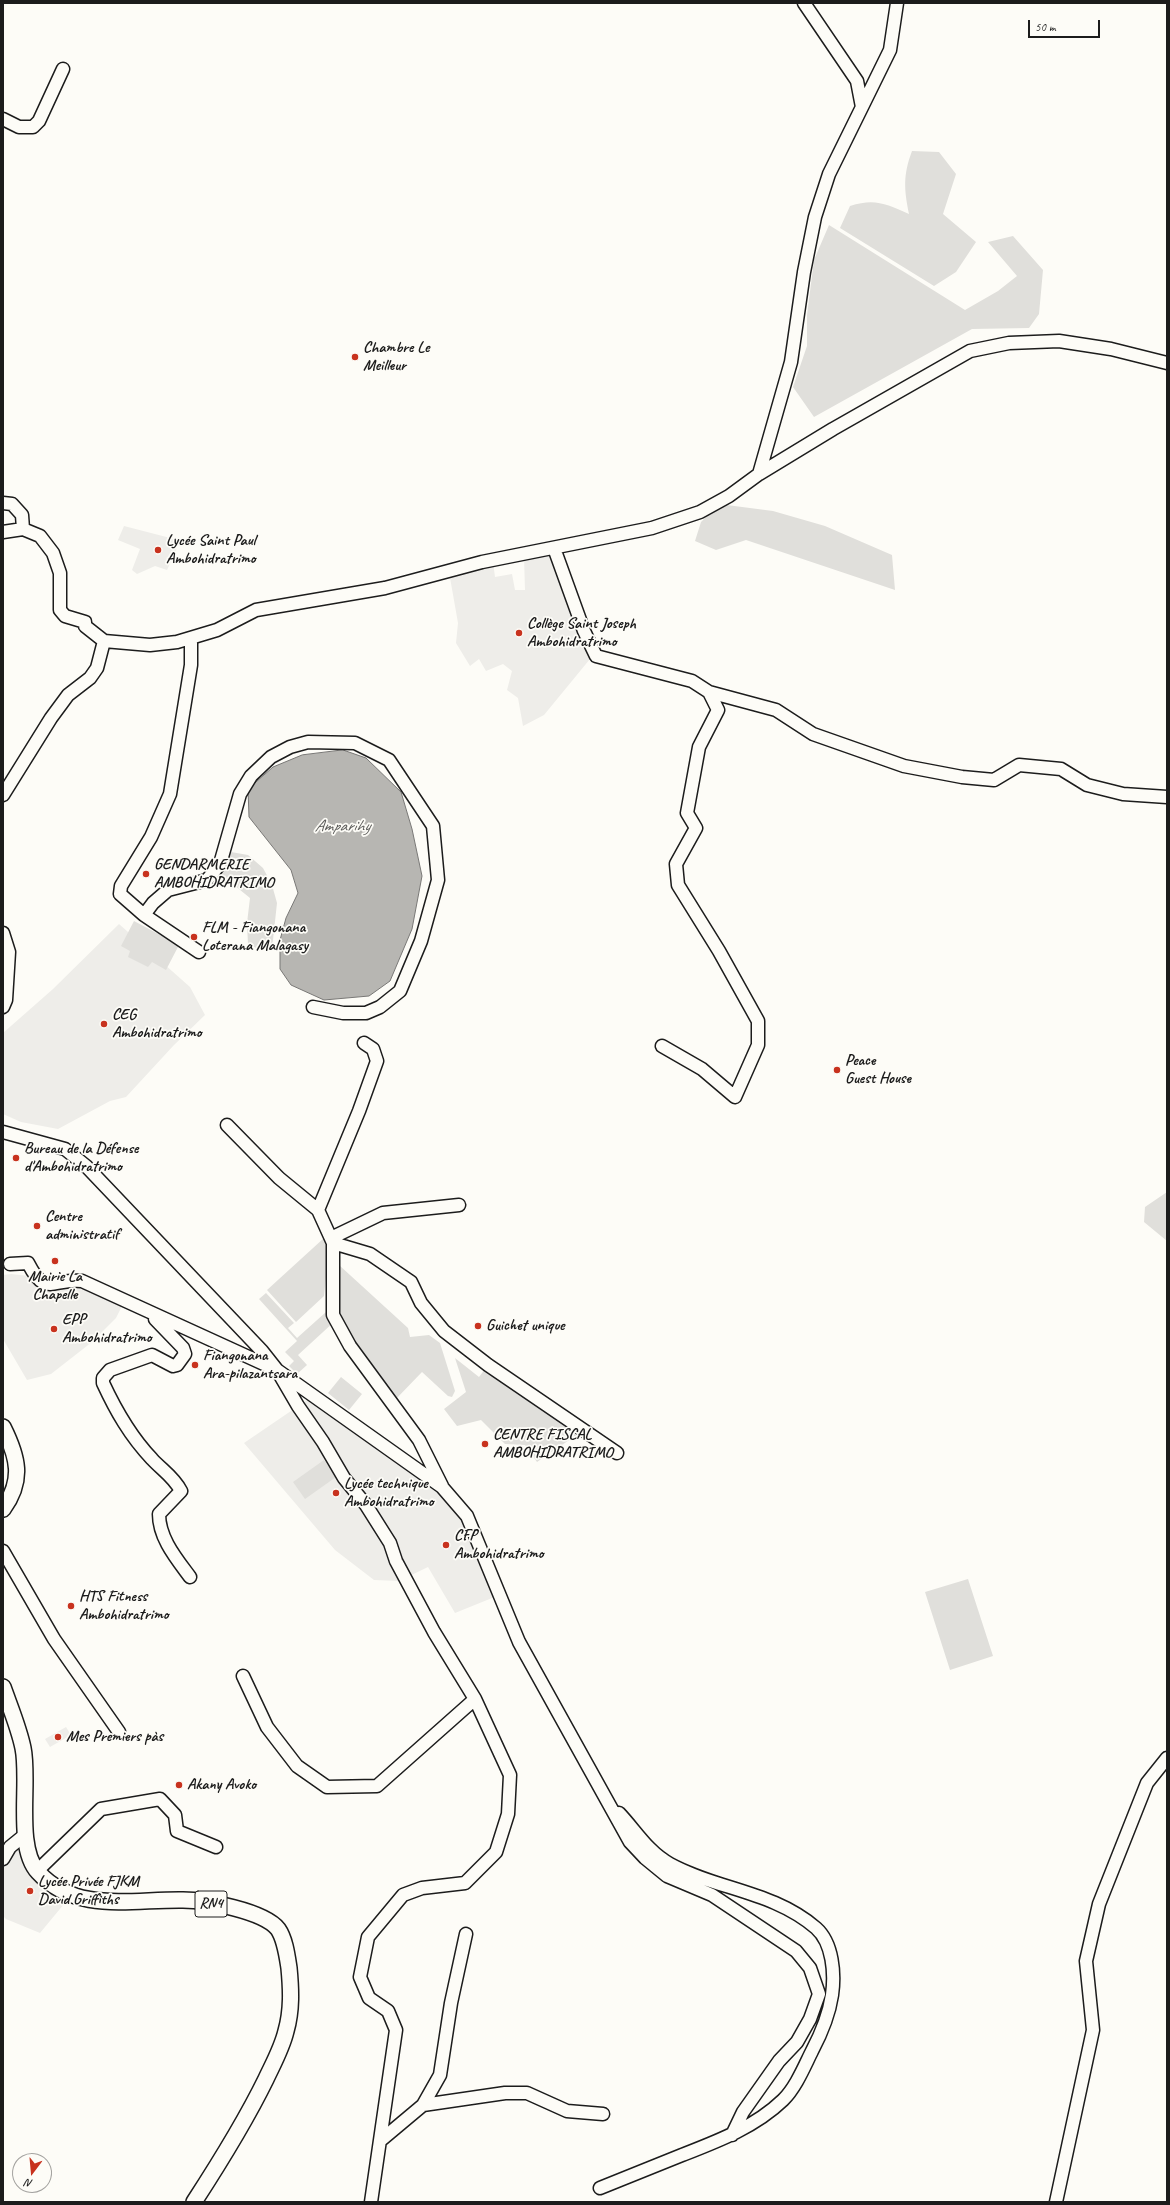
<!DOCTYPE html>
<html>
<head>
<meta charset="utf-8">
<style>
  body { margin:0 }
  #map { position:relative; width:1170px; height:2205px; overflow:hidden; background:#fdfcf7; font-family:Caveat,sans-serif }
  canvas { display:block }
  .frame { position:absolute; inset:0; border:4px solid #1c1c1c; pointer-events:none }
  .north { position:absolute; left:12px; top:2153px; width:40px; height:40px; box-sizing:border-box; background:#fdfcf7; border:1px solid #a3a29f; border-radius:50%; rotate:196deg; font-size:11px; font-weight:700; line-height:16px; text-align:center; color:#1c1c1c }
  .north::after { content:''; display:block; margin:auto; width:14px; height:18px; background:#c8321e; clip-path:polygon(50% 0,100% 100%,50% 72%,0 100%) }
  .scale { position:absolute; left:1028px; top:20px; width:72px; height:18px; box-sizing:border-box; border:2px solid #1c1c1c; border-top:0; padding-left:5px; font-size:12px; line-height:14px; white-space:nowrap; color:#1c1c1c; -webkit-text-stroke:3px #fdfcf7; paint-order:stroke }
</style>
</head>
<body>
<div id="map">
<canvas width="1170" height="2205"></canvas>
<div class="frame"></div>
<div class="north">N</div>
<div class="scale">50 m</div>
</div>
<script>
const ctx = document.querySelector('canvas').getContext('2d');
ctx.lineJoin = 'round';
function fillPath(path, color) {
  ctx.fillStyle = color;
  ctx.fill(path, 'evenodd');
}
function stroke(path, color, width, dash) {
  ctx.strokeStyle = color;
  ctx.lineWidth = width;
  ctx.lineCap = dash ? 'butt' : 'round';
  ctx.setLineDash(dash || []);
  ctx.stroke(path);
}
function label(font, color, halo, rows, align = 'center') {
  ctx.font = font + ' Caveat,sans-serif';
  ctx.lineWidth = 3.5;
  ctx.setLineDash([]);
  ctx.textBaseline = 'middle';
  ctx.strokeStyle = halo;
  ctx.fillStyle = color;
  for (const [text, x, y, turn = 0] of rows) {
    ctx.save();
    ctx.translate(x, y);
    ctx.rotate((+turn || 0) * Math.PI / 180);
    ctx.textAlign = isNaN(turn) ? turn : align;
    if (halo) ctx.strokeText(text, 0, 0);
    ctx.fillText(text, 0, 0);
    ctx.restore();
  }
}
const built = new Path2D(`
  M124 526 178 540 176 551 167 570 155 566 137 574 132 570 140 549 118 540Z
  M551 552 590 659 544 715 523 726 518 698 507 690 512 671 503 664 486 671 479 659 470 666 456 643 458 623 449 572 493 562 495 577 512 574 515 590H525L524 557Z
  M119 924 190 987 205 1015 174 1045 126 1097 110 1101 58 1129 21 1122 3 1114V1033L53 989Z
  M11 1274 66 1280 122 1306 116 1318 92 1342 51 1374 27 1380 3 1339V1275Z
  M310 1398 432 1484 464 1519 497 1596 455 1613 428 1567 399 1581 374 1580 335 1550 244 1443Z
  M66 1727 71 1735 50 1747 45 1739Z
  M19 1844 69 1898 40 1933 6 1919 3 1916V1869Z`);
const green = new Path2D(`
  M912 151 939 152 956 174 943 214 976 242 956 272 934 286 840 228 850 206C875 198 886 204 909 214 904 189 903 175 912 151Z
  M829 225 965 310 998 291 1017 276 988 242 1013 236 1043 270 1039 314 1029 328 972 329 814 417 793 387 807 346V315L814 260Z
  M719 504 773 511 825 526 892 555 895 590 746 540 716 550 695 541 701 522Z
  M231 852 248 855 263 868 272 885 277 903 272 949H258L248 944 247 923 250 898 229 881 221 878 225 858Z
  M134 921 179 945 166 970 152 962 148 967 128 957 130 951 121 946Z
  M1167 1192V1241L1144 1222 1145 1207Z
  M324 1238 329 1249 324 1296 296 1322 267 1290Z
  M339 1265 408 1328 410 1337 429 1335 440 1343 455 1391 452 1397 448 1396 422 1372 395 1400C370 1368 341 1335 335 1293 334 1284 338 1274 339 1265Z
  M266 1293 294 1323 288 1328 297 1338 326 1312 335 1321 298 1355 307 1365 297 1374 289 1366 294 1361 285 1352 297 1341 259 1299Z
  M455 1358 479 1377 488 1365 578 1434 537 1462 525 1445 505 1444 481 1420 457 1426 444 1409 466 1392Z
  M341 1377 362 1394 349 1410 328 1393Z
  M324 1460 336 1477 305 1499 293 1482Z
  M968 1579 993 1656 950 1670 925 1592Z`);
const water = new Path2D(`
  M343 750 366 758 401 792 412 829 422 876 412 929 390 981 369 996 324 1000 291 985 280 969V940L286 918 298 893 291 870 249 817 248 789 273 767 302 755Z`);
const minor = new Path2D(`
  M862 107 890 50 897 3
  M3 119 19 127H33L39 121 63 69
  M759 474 791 362 804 272 815 217 829 174 862 107 857 81 804 3
  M3 503 12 504 22 515 23 529
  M3 532 23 529 40 536 53 553 60 573V610L65 616 85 622V626L104 641
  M554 548 584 631 596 656 692 681 709 692 776 710 813 734 904 766 962 777 994 780 1019 765 1061 769 1087 785 1123 794 1167 797
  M191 639V665L170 794 151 837 121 886 120 894 144 915 153 903 168 890 207 880 220 864 240 794 251 776 271 757 290 747 308 742 355 743 389 760 433 826 438 880 421 941 400 991 380 1007 366 1013H343L313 1007
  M3 795 51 718 68 695 90 678 97 668 104 641 150 645 177 642 217 630 256 610 385 588 482 562 652 528 700 512 729 496 759 474 833 429 970 351 1009 343 1059 341 1111 349 1167 363
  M144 915 199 952
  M3 933 9 952 6 1000 3 1007
  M662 1046 702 1069 735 1097 758 1045V1021L719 951 678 885 676 864 696 828 687 813 699 747 718 710 709 692
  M227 1125 279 1178 318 1210 333 1243V1315L350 1346 419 1440 442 1486
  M3 1132 65 1149 86 1166 262 1351 277 1370 298 1406 323 1442 344 1478 366 1505 390 1543 396 1561 434 1632 475 1699 510 1775 508 1814 496 1852 465 1883 422 1888 403 1895 368 1937 360 1977 369 1998 388 2011 396 2030 371 2202
  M318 1210 359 1111 377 1061 373 1049 364 1043
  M331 1238 383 1213 459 1205
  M333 1243 370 1254 411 1282 421 1303 444 1331 488 1365 617 1453
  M10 1264 28 1263C46 1298 52 1278 82 1281L277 1370 442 1487 467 1516 519 1642 630 1842 645 1858 667 1876 712 1895 796 1951 810 1968 819 1994 810 2019 797 2042 779 2061 743 2112 732 2135
  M155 1319 183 1348 185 1354 177 1365 173 1366 152 1355 110 1370 103 1378V1383C116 1411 130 1436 152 1459 162 1470 174 1477 181 1491L159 1514C159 1538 176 1558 190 1577
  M3 1551 54 1639 119 1732
  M243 1676 267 1727 297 1766 327 1787 377 1786 475 1699
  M3 1859 10 1847 26 1834
  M37 1871 101 1809 160 1799 175 1815 177 1831 216 1847
  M423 2105 505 2093H527L567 2111 603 2114
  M380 2141 423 2105 440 2075 451 2003 466 1934
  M600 2188C627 2177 655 2166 682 2155 718 2141 755 2127 783 2100 796 2087 804 2067 812 2051 821 2034 829 2015 832 1995 835 1974 833 1943 816 1928 773 1891 718 1890 670 1864 648 1852 636 1831 619 1813
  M1056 2202 1093 2030 1086 1961 1099 1904 1147 1783 1167 1758`);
const major = new Path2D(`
  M3 1427C18 1457 24 1480 3 1509
  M3 1687C10 1707 19 1728 23 1748 30 1781 15 1847 38 1872 76 1914 132 1899 183 1900 205 1900 264 1911 278 1929 285 1939 287 1955 289 1968 291 1989 292 2010 286 2031 282 2048 273 2064 266 2079 245 2122 220 2162 194 2202`);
const markers = [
  [355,357,4,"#c8321e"],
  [158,550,4,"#c8321e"],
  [519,633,4,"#c8321e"],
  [146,874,4,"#c8321e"],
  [194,937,4,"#c8321e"],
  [104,1024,4,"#c8321e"],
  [837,1070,4,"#c8321e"],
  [16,1158,4,"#c8321e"],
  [37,1226,4,"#c8321e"],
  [55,1261,4,"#c8321e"],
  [478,1326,4,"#c8321e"],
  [54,1329,4,"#c8321e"],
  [195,1365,4,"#c8321e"],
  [485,1444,4,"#c8321e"],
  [336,1493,4,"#c8321e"],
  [446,1545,4,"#c8321e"],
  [71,1606,4,"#c8321e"],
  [58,1737,4,"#c8321e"],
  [179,1785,4,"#c8321e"],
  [30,1891,4,"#c8321e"]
];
const shields = [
  [211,1904,32]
];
const shieldNames = [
  ["RN4",211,1904]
];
const poiNames = [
  ["Chambre Le",363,348],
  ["Meilleur",363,366],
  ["Lycée Saint Paul",166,541],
  ["Ambohidratrimo",166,559],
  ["Collège Saint Joseph",527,624],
  ["Ambohidratrimo",527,642],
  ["GENDARMERIE",154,865],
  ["AMBOHIDRATRIMO",154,883],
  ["FLM - Fiangonana",202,928],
  ["Loterana Malagasy",202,946],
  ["CEG",112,1015],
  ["Ambohidratrimo",112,1033],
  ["Peace",845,1061],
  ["Guest House",845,1079],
  ["Bureau de la Défense",24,1149],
  ["d'Ambohidratrimo",24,1167],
  ["Centre",45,1217],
  ["administratif",45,1235],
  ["Mairie La",55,1277,"center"],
  ["Chapelle",55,1295,"center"],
  ["EPP",62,1320],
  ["Ambohidratrimo",62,1338],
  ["Guichet unique",486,1326],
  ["Fiangonana",203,1356],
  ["Ara-pilazantsara",203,1374],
  ["CENTRE FISCAL",493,1435],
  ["AMBOHIDRATRIMO",493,1453],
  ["Lycée technique",344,1484],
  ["Ambohidratrimo",344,1502],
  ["CFP",454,1536],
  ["Ambohidratrimo",454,1554],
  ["HTS Fitness",79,1597],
  ["Ambohidratrimo",79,1615],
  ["Mes Premiers pàs",66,1737],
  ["Akany Avoko",187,1785],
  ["Lycée Privée FJKM",38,1882],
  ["David Griffiths",38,1900]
];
const waterNames = [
  ["Amparihy",342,827]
];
fillPath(built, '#eeede9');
fillPath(green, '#e0dfdb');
fillPath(water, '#b7b6b2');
stroke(water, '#797876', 1);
stroke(minor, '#1c1c1c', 15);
stroke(major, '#1c1c1c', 18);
stroke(minor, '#fdfcf7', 12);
stroke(major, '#fdfcf7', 15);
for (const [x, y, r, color] of markers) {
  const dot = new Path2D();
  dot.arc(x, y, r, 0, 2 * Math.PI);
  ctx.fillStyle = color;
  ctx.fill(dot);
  stroke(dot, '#fdfcf7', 1.5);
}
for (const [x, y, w] of shields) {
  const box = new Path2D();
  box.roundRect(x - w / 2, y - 13, w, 26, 3);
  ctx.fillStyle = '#fdfcf7';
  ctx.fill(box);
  stroke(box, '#1c1c1c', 1);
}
label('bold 15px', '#1c1c1c', null, shieldNames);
label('bold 16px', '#1c1c1c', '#fdfcf7', poiNames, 'left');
label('italic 17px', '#5a5a58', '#fdfcf7', waterNames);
</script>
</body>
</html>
